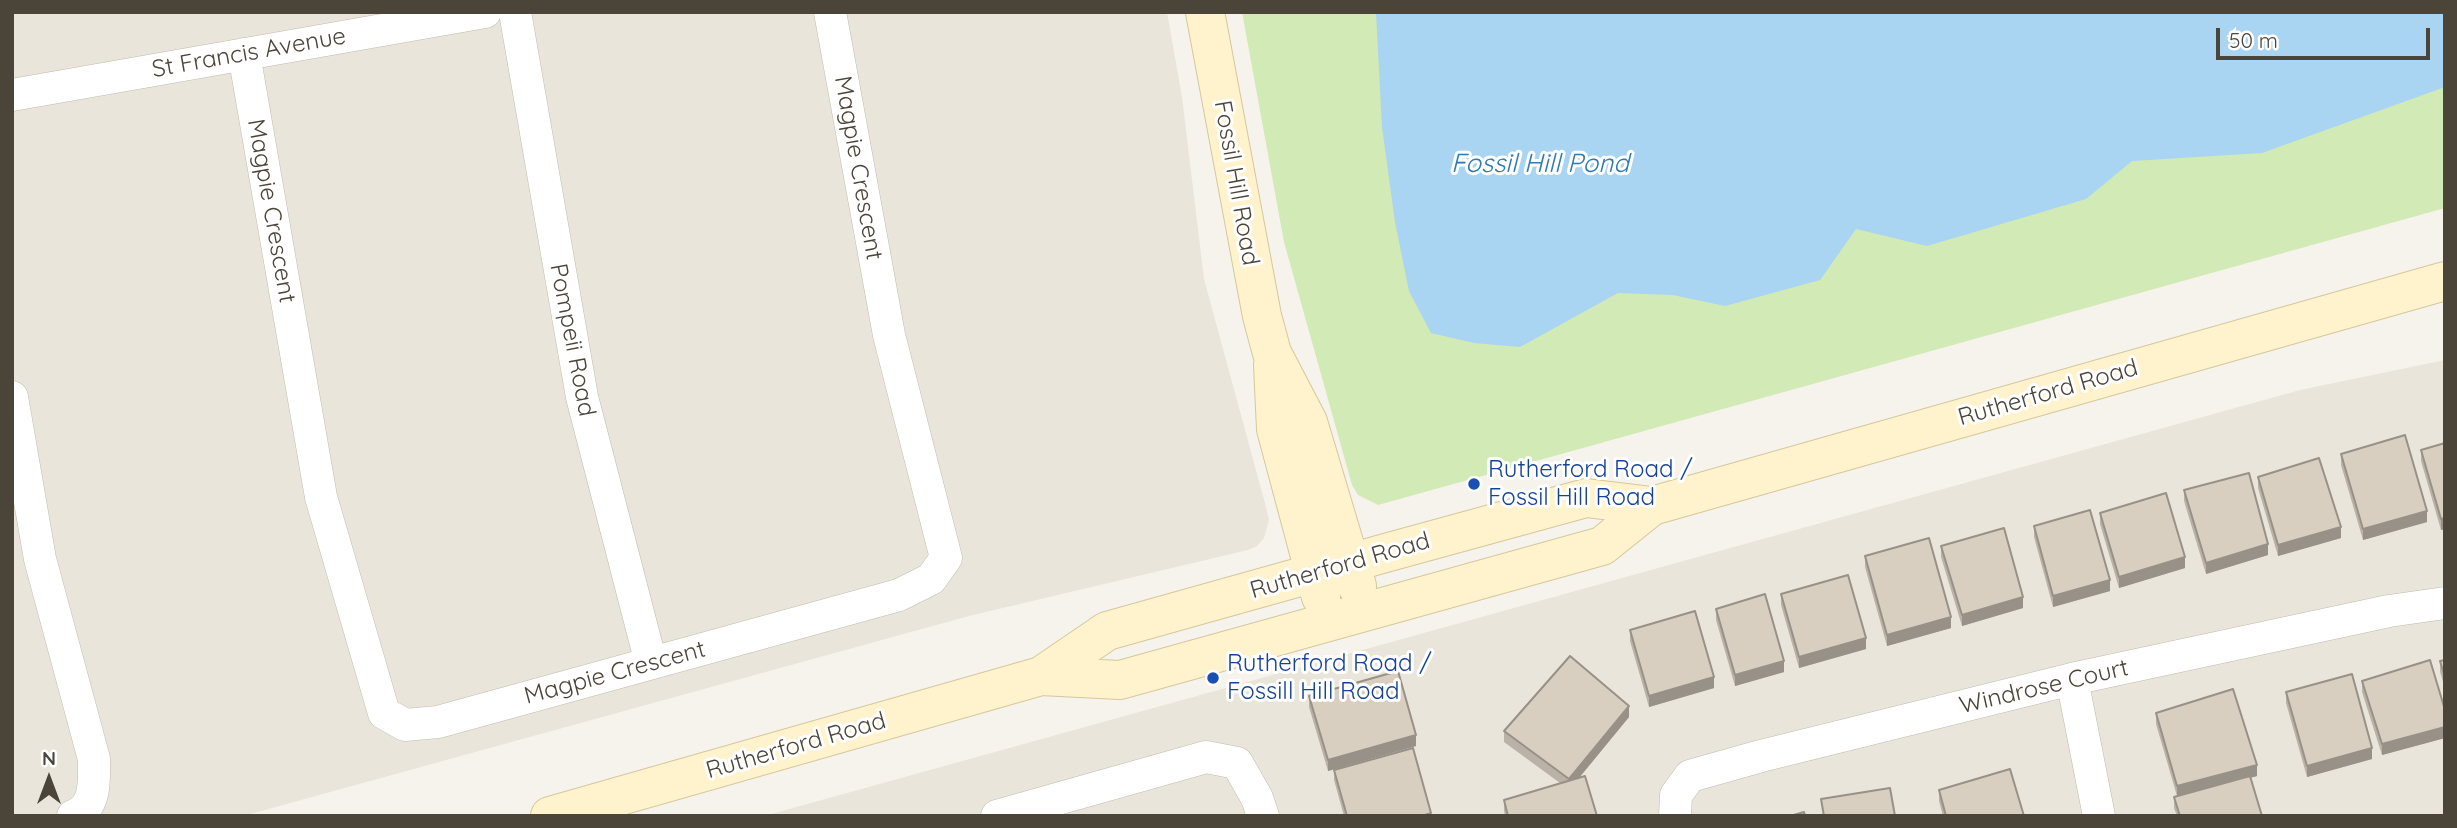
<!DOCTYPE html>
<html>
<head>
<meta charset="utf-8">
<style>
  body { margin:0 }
  #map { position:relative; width:2457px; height:828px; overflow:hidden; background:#f6f3ec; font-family:Quicksand,sans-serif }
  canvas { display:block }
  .frame { position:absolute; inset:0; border:14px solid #4b4439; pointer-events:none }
  .north { position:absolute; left:14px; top:744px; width:70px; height:70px; -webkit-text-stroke:5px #fff; paint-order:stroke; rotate:0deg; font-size:19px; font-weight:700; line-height:28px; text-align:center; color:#4b4439 }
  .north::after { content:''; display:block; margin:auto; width:24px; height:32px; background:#4b4439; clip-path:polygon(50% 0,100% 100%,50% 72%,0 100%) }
  .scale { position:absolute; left:2216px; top:28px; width:214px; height:32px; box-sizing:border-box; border:4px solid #4b4439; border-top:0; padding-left:9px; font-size:21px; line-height:24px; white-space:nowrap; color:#4b4439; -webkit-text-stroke:5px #fff; paint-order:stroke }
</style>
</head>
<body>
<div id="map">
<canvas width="2457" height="828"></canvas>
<div class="frame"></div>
<div class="north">N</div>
<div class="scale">50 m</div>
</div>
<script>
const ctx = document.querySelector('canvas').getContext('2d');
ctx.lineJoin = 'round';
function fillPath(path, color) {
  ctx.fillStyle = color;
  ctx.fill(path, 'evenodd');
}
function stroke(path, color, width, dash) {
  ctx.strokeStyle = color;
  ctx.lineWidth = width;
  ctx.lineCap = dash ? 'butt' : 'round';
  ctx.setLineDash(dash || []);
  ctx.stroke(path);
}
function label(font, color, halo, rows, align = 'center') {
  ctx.font = font + ' Quicksand,sans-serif';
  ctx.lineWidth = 6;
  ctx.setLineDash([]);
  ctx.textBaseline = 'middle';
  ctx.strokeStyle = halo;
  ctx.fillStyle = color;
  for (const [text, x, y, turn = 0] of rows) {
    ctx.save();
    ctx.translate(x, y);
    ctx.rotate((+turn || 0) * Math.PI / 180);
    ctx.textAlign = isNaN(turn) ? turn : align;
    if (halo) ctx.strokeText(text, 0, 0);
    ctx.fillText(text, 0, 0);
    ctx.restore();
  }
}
const residential = new Path2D(`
  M12 12H1167L1182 97 1204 279 1266 507 1269 520 1264 538 1257 546 1248 550 969 616 243 816H12Z
  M2445 360V816H764L2300 390Z`);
const green = new Path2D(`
  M1242 12H2445V208L1378 505 1358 495 1352 485 1284 242Z`);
const water = new Path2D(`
  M1376 12H2445V87L2262 153 2132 161 2086 199 1927 246 1856 229 1820 280 1725 306 1673 295 1618 293 1520 347 1474 343 1431 333 1409 291 1395 222 1382 127Z`);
const street = new Path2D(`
  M515 12 582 397 651 663
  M244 54 321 497 384 713 405 725 438 722 899 595 931 579 946 558 889 335 830 12
  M12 95 485 12
  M12 397 40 559 94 759C94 779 97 808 73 816
  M2072 679 2099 816
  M997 816 1206 757 1237 763 1257 798 1263 816
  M1675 816 1676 795 1690 776 1761 756 2072 679 2389 611 2445 603`);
const secondary = new Path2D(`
  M1205 12 1262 316 1272 353 1308 422 1357 586
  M1273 365 1276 429 1321 597
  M1041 676 1120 680 1602 546 1652 506 2445 281
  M550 816 1041 676 1107 631 1389 552 1586 498 1652 506`);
const wall = new Path2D(`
  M2445 443V529L2441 530 2421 461V450Z
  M2341 454 2427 522 2363 540 2341 465Z
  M2258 477 2341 538 2278 556 2258 488Z
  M2184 490 2268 555 2206 574 2184 501Z
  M2100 513 2185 568 2119 588 2100 524Z
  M2034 526 2110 591 2053 607 2034 537Z
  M1941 546 2023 608 1962 626 1941 557Z
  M1865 556 1951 628 1887 646 1865 567Z
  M1781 594 1866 649 1799 668 1781 605Z
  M1716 609 1784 672 1735 686 1716 620Z
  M1630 630 1714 688 1649 707 1630 641Z
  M2445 660V688L2440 672V661Z
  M2362 681 2445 710V738L2382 755 2362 692Z
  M2286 692 2372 759 2307 777 2286 703Z
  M1309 696 1416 746 1328 771 1309 707Z
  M2156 713 2257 776 2250 778 2262 816H2177L2174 808V797L2177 796 2156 724Z
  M1629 717 1579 778 1597 816H1505L1504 811V800L1560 783 1504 742V731Z
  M1334 770 1431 816H1344L1334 780Z
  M1939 790 2024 816H1943L1939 801Z`);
const shadedWall = new Path2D(`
  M2427 511V522L2363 540V529Z
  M2445 518V529L2441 530V519Z
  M2341 527V538L2278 556V545Z
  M2268 544V555L2206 574V563Z
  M2185 557V568L2119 588V577Z
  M2110 580V591L2053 607V596Z
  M2023 597V608L1962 626V615Z
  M1951 617V628L1887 646V635Z
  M1866 638V649L1799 668V657Z
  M1784 661V672L1735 686V675Z
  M1714 677V688L1649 707V696Z
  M1629 706V717L1569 790V779Z
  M2445 727V738L2382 755V744Z
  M1416 735V746L1328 771V760Z
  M2372 748V759L2307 777V766Z
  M2257 765V776L2177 797V786Z`);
const building = new Path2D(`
  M2405 435 2427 511 2363 529 2341 454Z
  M2445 443V518L2441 519 2421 450Z
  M2319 458 2341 527 2278 545 2258 477Z
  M2249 473 2268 544 2206 563 2184 490Z
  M2166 493 2185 557 2119 577 2100 513Z
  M2090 510 2110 580 2053 596 2034 526Z
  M2004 528 2023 597 1962 615 1941 546Z
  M1929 538 1951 617 1887 635 1865 556Z
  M1848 575 1866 638 1799 657 1781 594Z
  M1765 594 1784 661 1735 675 1716 609Z
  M1695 611 1714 677 1649 696 1630 630Z
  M1570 656 1629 706 1569 779 1504 731Z
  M2430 660 2445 710V727L2382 744 2362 681Z
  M2445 660V677L2440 661Z
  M1398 671 1416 735 1328 760 1309 696Z
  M2352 674 2372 748 2307 766 2286 692Z
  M2233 689 2257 765 2177 786 2156 713Z
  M1413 748 1431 813 1422 816H1347L1334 770Z
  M2010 769 2024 816H1946L1939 790Z
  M1585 776 1597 816H1508L1504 800Z
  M2250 776 2262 816H2180L2174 797Z
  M1890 788 1895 816H1824L1821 799Z
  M1804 812 1805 816H1790Z`);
const markers = [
  [1474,484,7,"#1a4fb4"],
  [1213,678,7,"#1a4fb4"]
];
const streetNames = [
  ["St Francis Avenue",249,53,-10],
  ["Magpie Crescent",858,168,80],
  ["Fossil Hill Road",1236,183,80],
  ["Magpie Crescent",271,211,80],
  ["Pompeii Road",572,340,79],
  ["Rutherford Road",2048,393,-16],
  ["Rutherford Road",1340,566,-16],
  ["Magpie Crescent",615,673,-15],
  ["Windrose Court",2044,687,-13],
  ["Rutherford Road",796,746,-16]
];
const transitNames = [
  ["Rutherford Road /",1488,470],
  ["Fossil Hill Road",1488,498],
  ["Rutherford Road /",1227,664],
  ["Fossill Hill Road",1227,692]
];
const waterNames = [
  ["Fossil Hill Pond",1540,164]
];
fillPath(residential, '#eae5da');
fillPath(green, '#d2eab5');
fillPath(water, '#a9d4f2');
stroke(street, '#c2bbae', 33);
stroke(secondary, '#d6c79b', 40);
stroke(street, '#fff', 32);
stroke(secondary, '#fff3cd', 38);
fillPath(wall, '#bab2a6');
fillPath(shadedWall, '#979187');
fillPath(building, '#d8cfc1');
stroke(building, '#979187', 2);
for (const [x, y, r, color] of markers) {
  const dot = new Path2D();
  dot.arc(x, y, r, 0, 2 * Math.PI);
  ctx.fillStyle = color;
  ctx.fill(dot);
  stroke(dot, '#fff', 2.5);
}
label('24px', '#4b4439', '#fff', streetNames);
label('24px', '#164399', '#fff', transitNames, 'left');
label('italic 26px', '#2e7ab2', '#fff', waterNames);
</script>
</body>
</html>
